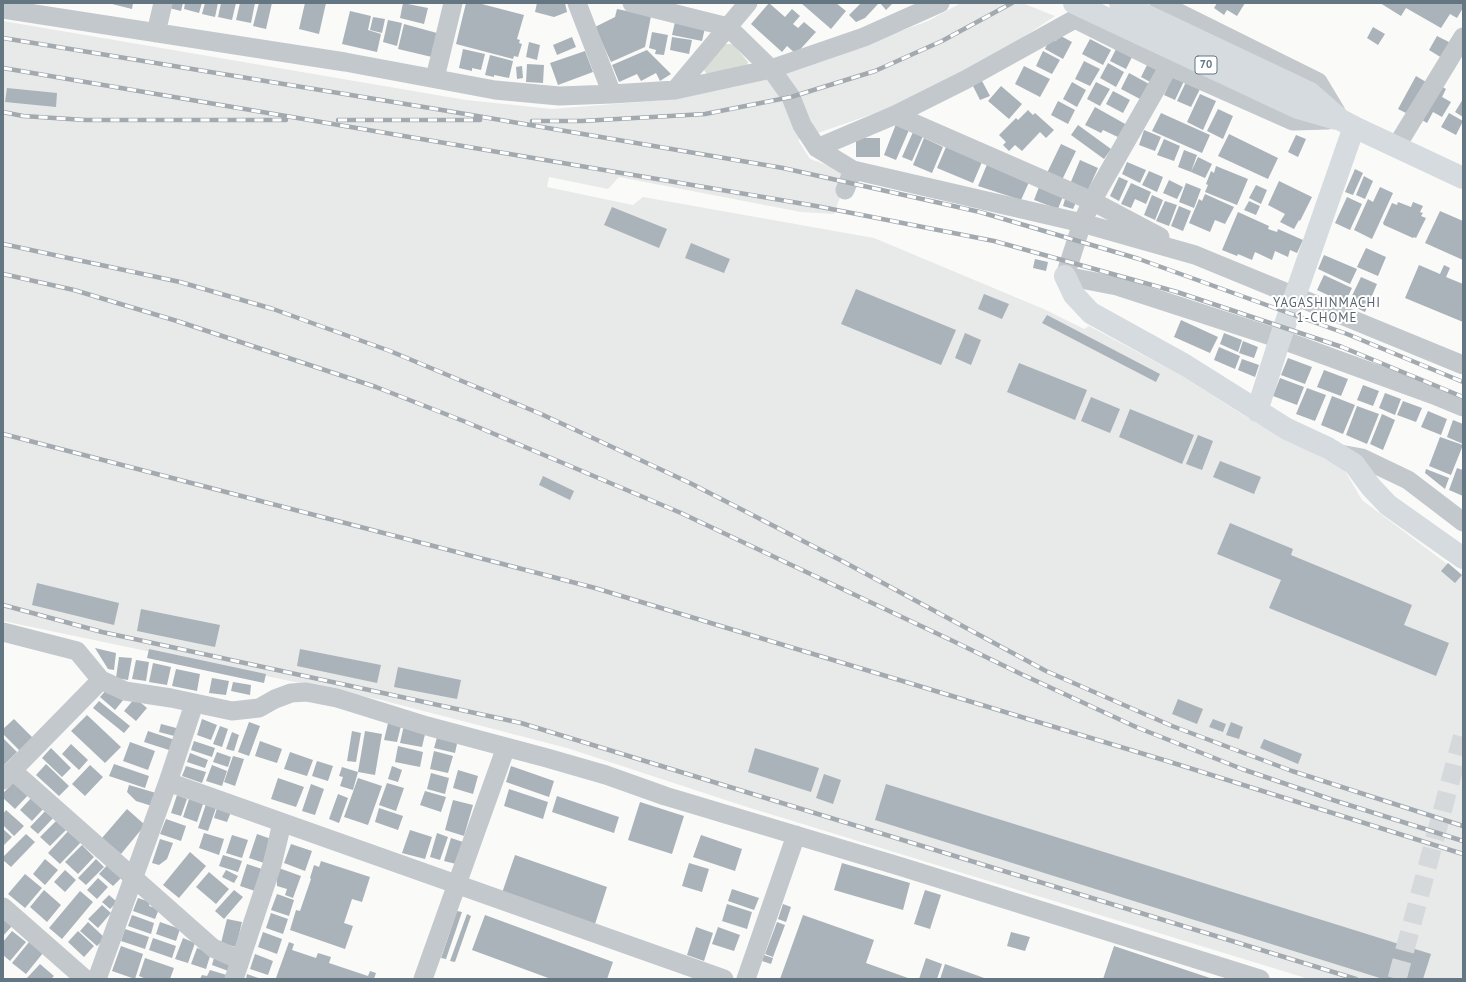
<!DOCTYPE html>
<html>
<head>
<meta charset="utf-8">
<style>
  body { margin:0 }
  #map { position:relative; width:1466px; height:982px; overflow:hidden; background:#fafaf8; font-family:"PT Sans",sans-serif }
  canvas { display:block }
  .frame { position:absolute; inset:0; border:4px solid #657683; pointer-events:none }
</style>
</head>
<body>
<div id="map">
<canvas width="1466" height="982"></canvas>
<div class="frame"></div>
</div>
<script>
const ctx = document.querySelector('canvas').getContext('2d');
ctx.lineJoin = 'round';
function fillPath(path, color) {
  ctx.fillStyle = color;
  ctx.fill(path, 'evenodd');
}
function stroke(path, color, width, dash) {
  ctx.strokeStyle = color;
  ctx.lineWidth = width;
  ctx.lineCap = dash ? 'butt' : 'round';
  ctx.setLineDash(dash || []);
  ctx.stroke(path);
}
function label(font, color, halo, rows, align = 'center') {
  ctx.font = font + ' "PT Sans",sans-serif';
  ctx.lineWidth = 4;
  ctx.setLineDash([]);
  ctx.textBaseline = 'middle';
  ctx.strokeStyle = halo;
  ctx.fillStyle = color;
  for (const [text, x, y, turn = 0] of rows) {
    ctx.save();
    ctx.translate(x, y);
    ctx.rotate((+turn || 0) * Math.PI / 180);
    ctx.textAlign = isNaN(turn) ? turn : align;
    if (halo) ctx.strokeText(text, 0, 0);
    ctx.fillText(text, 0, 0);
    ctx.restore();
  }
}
const built = new Path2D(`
  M961 3H1022L1055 16 988 61 901 104 798 140 810 159 849 173 834 214 801 212 619 177 608 189 549 177 547 187 633 205 643 197 874 238 1046 310 1084 329 1089 326 1180 375 1253 421 1344 469 1362 500 1463 576V979H1309L747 807 567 748 381 700 3 621V21L466 100 552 109 664 100 863 45 928 21Z`);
const green = new Path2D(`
  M724 44H733L748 62 747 66 707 75 703 68Z`);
const building = new Path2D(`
  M108 3H133L132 9Z
  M170 3H183L181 11 169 8Z
  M185 3H202L199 13 184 9Z
  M205 3H218L215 17 202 14Z
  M221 3H236L232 20 218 17Z
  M240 3H255L251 23 236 20Z
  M259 3H272L266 29 253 26Z
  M305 3H326L319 34 299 29Z
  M403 3 428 8 424 24 400 18Z
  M466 3H478L524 15 517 39 520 40 519 43 522 44 518 57 514 56 513 59 456 44Z
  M537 3H565L567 12 554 17 535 12Z
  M769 3 785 17 792 9 800 16 793 24 798 28 804 22 816 32 796 54 787 46 782 52 751 24Z
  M801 3H836L846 11 831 29Z
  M861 3H879L865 18 856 22 849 15Z
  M880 3H893L886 10Z
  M1217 3H1245L1237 16 1227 10 1224 15 1214 8Z
  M1380 3H1463V8L1457 18 1450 14 1441 28 1406 8 1401 16Z
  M617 9 651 16 645 47 611 62 595 27 615 17Z
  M350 11 371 16 368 30 381 34 377 52 342 44Z
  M373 17 385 19 382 33 370 30Z
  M388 20 402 23 397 46 383 42Z
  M675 22 705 28 702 41 672 35Z
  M404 24 437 33 432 57 398 49Z
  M1373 27 1385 34 1378 45 1367 38Z
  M652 32 668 35 664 55 655 54 656 50 649 48Z
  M1059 35 1072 42 1063 59 1045 49 1050 38 1056 41Z
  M1437 36 1451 43 1442 58 1429 50Z
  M572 37 576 47 557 55 553 45Z
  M672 37 692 40 689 54 670 50Z
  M1090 39 1111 50 1103 65 1082 54Z
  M529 42 540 45 537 60 526 57Z
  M463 49 485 54 481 70 472 68V71L459 68Z
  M1116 49 1132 57 1126 69 1110 61Z
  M647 50 671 74 660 81 656 73 641 81 637 74 619 82 612 65Z
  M585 51 593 72 558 85 550 63Z
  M1043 51 1060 60 1052 74 1036 66Z
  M490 55 513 61 509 78 494 75V77L485 75Z
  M1084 61 1100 69 1090 86 1075 79Z
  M1108 63 1124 72 1116 87 1100 78Z
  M1148 63 1160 69 1152 83 1141 77Z
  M527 64 544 65 543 83 526 82Z
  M522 66 523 78 517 79 516 67Z
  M1024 66 1050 79 1040 97 1015 84Z
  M1129 73 1151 85 1142 100 1121 89Z
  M1173 76 1184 81 1175 100 1164 95Z
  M1416 76 1426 82 1408 114 1398 109Z
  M981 79 990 96 980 100 972 84Z
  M1072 82 1086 90 1077 107 1063 99Z
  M1096 82 1110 89 1100 106 1087 99Z
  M1186 82 1200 89 1191 107 1177 101Z
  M1437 84 1446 89 1442 97 1451 102 1442 117 1433 112 1427 123 1417 117Z
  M1001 86 1022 104 1009 119 988 101Z
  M7 88 57 93 56 107 5 102Z
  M1113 91 1130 100 1123 113 1106 104Z
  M1200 94 1216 101 1203 130 1187 122Z
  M1463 99V117L1455 112Z
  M1058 101 1075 110 1068 124 1051 115Z
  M1095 107 1127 125 1120 138 1103 130 1101 133 1085 125Z
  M1218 109 1233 116 1223 139 1207 131Z
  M1028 110 1033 115 1035 113 1054 130 1046 138 1040 132 1022 151 1015 145 1009 151 1003 145 1006 142 999 135 1016 118 1018 120Z
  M1161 113 1210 135 1202 153 1152 131Z
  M1449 113 1463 121 1456 135 1441 127Z
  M896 124 909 130 896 160 884 155Z
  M1078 125 1111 149 1104 159 1071 135Z
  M1144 130 1161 137 1155 151 1139 145Z
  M913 132 923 136 912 161 902 157Z
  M1229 134 1278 158 1268 179 1218 156Z
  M1296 135 1306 139 1298 157 1288 152Z
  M856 138H880V157H856Z
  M924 138 943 147 932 173 913 165Z
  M1164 139 1180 146 1174 161 1157 155Z
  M1061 144 1076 151 1062 180 1047 173Z
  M946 147 982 162 973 183 937 168Z
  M1184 150 1197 155 1191 172 1178 167Z
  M1198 157 1212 164 1205 178 1191 172Z
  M1080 160 1098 168 1087 192 1070 184Z
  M988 162 1030 180 1021 200 978 186Z
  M1127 162 1146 170 1140 183 1122 174Z
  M1216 166 1248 179 1237 205 1205 192 1208 185 1206 184 1211 171 1214 173Z
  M1355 169 1363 173 1353 195 1345 192Z
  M1149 171 1163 177 1157 192 1142 185Z
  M1364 176 1373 181 1365 199 1356 195Z
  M1119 177 1128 181 1119 201 1110 196Z
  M1169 180 1183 187 1177 199 1163 193Z
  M1279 181 1312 197 1300 221 1299 220 1294 229 1280 222 1285 214 1268 205Z
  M1131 183 1151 192 1146 204 1135 199 1131 208 1121 204Z
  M1186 183 1201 189 1194 208 1179 202Z
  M1256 185 1267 190 1261 204 1249 198Z
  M1039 187 1063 196 1058 209 1034 200Z
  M1380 187 1393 193 1372 239 1354 230 1368 199 1373 202Z
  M1205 194 1234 207 1225 224 1215 220 1210 232 1189 223 1199 199 1202 201Z
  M1152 195 1163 200 1155 220 1144 215Z
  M1066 196 1077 200 1073 209 1063 206Z
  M1347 197 1362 204 1350 230 1335 223Z
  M1165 201 1177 205 1169 226 1156 221Z
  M1249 201 1260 206 1256 215 1244 210Z
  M1398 202 1411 207 1413 202 1423 206 1420 212 1423 213 1421 216 1426 218 1416 238 1414 237 1413 238 1384 225 1383 223 1392 203 1397 205Z
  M1179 206 1191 211 1183 231 1171 226Z
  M612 207 667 229 659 248 604 225Z
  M1440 211 1463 221V260L1425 243Z
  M1238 212 1269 226 1268 229 1277 232 1278 229 1303 240 1297 253 1290 250 1288 257 1275 251 1272 260 1255 252 1252 260 1238 254 1237 256 1222 250Z
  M691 243 730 259 724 273 685 258Z
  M1366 248 1386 257 1378 276 1357 267Z
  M1324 255 1357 269 1350 284 1318 269Z
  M1035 259 1048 262 1046 271 1033 268Z
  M1419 265 1440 274 1444 265 1450 268 1446 277 1463 284V322L1405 298Z
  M1324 275 1352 288 1345 303 1317 290Z
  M1361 277 1377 284 1365 312 1348 304Z
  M856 289 956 330 941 365 841 324Z
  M984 294 1009 304 1002 319 978 309Z
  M1047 315 1160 374 1156 382 1042 323Z
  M1181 320 1218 337 1210 353 1174 337Z
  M965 333 981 340 971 365 955 358Z
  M1224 333 1242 340 1238 352 1220 344Z
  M1243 341 1258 347 1254 358 1239 353Z
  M1219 347 1240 356 1235 369 1214 360Z
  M1288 358 1312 367 1305 384 1281 375Z
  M1242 359 1259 365 1255 377 1238 370Z
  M1019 363 1087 390 1075 420 1007 392Z
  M1324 370 1348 379 1341 396 1317 387Z
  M1280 378 1304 387 1297 405 1273 396Z
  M1363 385 1379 391 1373 406 1357 400Z
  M1307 388 1326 395 1315 421 1296 414Z
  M1385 393 1401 399 1395 415 1379 408Z
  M1332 396 1355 405 1343 434 1321 425Z
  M1091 397 1120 409 1110 433 1081 421Z
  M1403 401 1422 408 1416 422 1397 415Z
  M1357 406 1379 414 1367 444 1346 435Z
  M1130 409 1194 435 1182 464 1119 437Z
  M1428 411 1447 419 1441 435 1421 427Z
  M1382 414 1395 420 1383 450 1370 444Z
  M1453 420 1463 424V444L1447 437Z
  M1198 435 1213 441 1202 470 1186 464Z
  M1440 437 1463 445 1451 475 1429 466Z
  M1220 461 1261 477 1254 494 1213 477Z
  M1457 468 1463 470V496L1449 490Z
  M1426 469 1449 478 1445 489 1425 473Z
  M543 476 574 491 570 500 539 485Z
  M1230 523 1293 549 1291 555 1412 605 1404 625 1449 643 1436 676 1269 608 1281 580 1217 554Z
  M1448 563 1462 575 1455 583 1441 571Z
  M37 583 119 603 114 625 32 605Z
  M141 609 220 625 215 647 137 631Z
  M95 648 116 653 114 670 108 669Z
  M149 649 266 674 264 683 147 658Z
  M300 649 381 665 377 683 297 666Z
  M119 657 132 658 128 680 116 678Z
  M136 660 149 662 146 681 132 679Z
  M153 663 171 667 167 685 149 682Z
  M398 667 461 680 457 699 394 687Z
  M176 669 200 674 197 691 172 686Z
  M212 678 229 681 226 695 209 693Z
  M233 682 251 685 250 695 231 691Z
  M109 687 124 699 115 710 100 697Z
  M135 698 147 708 136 721 124 711Z
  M1178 699 1203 709 1197 724 1172 714Z
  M99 701 130 726 124 733 93 708Z
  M87 715 121 747 105 763 71 731Z
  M14 719 35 740 22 753 3 734V729Z
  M202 719 217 725 211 740 197 735Z
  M389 719 402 722 397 742 384 740Z
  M1213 719 1226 724 1223 732 1209 727Z
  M249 722 260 726 249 756 238 752Z
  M1231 722 1243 727 1239 739 1226 735Z
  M161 724 180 729 178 737 159 732Z
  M404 725 426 730 422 747 400 743Z
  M220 726 228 729 222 747 213 744Z
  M148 731 175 740 172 751 144 742Z
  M352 731 361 733 356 762 347 761Z
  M365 731 382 734 375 775 358 772Z
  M232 732 239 735 234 751 226 749Z
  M438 734 458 739 455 753 434 748Z
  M3 738 17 752 3 766Z
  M1264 739 1302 754 1298 764 1260 748Z
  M194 741 215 748 212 757 191 750Z
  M260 741 282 749 277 763 255 756Z
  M130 742 155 751 148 770 123 761Z
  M71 744 88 760 79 770 62 754Z
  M398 746 423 752 420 767 395 762Z
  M51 748 71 768 62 777 42 758Z
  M755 748 819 768 811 792 748 772Z
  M434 751 453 756 448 773 430 769Z
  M217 752 231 757 228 767 213 762Z
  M290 752 313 760 307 776 284 769Z
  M190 753 208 760 205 768 187 762Z
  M233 756 244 759 235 786 224 782Z
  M317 761 333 766 328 781 312 776Z
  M46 764 69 786 59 796 36 775Z
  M114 764 149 776 145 788 109 776Z
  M90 765 103 777 85 796 72 784Z
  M212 765 227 771 222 786 206 781Z
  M186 766 206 772 202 783 182 776Z
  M392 766 402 770 398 782 388 779Z
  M511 766 554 781 549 797 506 782Z
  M342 767 358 772 353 790 340 786 343 777 339 776Z
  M458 770 478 776 473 794 453 788Z
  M431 773 449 778 445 794 427 789Z
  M824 774 841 780 833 804 816 798Z
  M278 778 304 787 296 807 271 799Z
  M358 778 382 786 368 825 344 817Z
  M17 779 31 792 15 809 3 798V793Z
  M387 783 404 788 396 811 379 805Z
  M311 784 324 789 315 815 302 811Z
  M886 784 1431 954 1423 979H1383L875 820Z
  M129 785 156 793 152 806 136 801 127 792Z
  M509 789 548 802 543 819 504 806Z
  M425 791 446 797 441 812 420 805Z
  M338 794 348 798 339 823 329 819Z
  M34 795 46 806 32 821 20 810Z
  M177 795 187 799 181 816 171 813Z
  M557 796 619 817 614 833 552 812Z
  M189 799 203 804 197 822 183 817Z
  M453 800 473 805 464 836 445 830Z
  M640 802 684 816 672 854 628 840Z
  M206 804 216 808 208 831 198 828Z
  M49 807 56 815 38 834 30 827Z
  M217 808 231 812 227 822 214 818Z
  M379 808 403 816 398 830 375 822Z
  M127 809 145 825 121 854 102 838Z
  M6 810 24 826 14 836 3 825V814Z
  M166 819 186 826 181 841 160 834Z
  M56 821 66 830 50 846 40 837Z
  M71 828 83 840 60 864 48 853Z
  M3 829 12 837 3 846Z
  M410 830 432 837 425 859 402 853Z
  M204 833 224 839 219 855 199 848Z
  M437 833 448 837 440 860 430 857Z
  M26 834 35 842 11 867 3 860V857Z
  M257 834 274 840 267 864 249 858Z
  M232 835 248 840 242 858 226 853Z
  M701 835 742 849 735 871 693 857Z
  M451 838 463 842 456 864 444 861Z
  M160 839 173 843 167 859 159 865 152 863Z
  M291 844 312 851 305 871 284 863Z
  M82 845 94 857 78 874 65 862Z
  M190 852 206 866 179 898 163 885Z
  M223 855 242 861 238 872 219 866Z
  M515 855 607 887 595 924 502 893Z
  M45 859 58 870 45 885 33 874Z
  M96 859 104 867 86 885 78 878Z
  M111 861 125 874 113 886 99 874Z
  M321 861 370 877 362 902 352 899 344 923 353 926 345 949 290 930 296 910 300 911 311 879 310 878 314 865 319 867Z
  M689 863 709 869 702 892 682 886Z
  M842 863 910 883 903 910 834 890Z
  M247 864 265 870 258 892 240 886Z
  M276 867 301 876 293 898 285 895 287 889 277 886Z
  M65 870 76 880 65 892 54 882Z
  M226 870 238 876 234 883 222 877Z
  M209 872 229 889 216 904 196 887Z
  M25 874 42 888 25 908 8 894Z
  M98 878 108 887 97 899 87 890Z
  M732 889 759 898 754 910 728 901Z
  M44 890 61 905 47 922 30 907Z
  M234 890 243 897 224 919 215 911Z
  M925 890 941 895 930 929 914 924Z
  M80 891 93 902 62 939 49 928Z
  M277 894 294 900 289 916 271 910Z
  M109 895 117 902 110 909 102 902Z
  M138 898 150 902 149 906 159 909 155 919 133 911Z
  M727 904 752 912 747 929 722 921Z
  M783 904 791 907 786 922 778 919Z
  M102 905 111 913 98 928 88 919Z
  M457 911 462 912 446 959 441 958Z
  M271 913 288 919 283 934 266 928Z
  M467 914 471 916 455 962 450 961Z
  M132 915 154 923 151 934 128 926Z
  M485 915 613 962 607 979H551L472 950Z
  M803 915 874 940 866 963 908 978 907 979H780Z
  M3 919 12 926 3 936Z
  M227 919 242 922 236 947 221 943Z
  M88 922 105 938 97 946 80 931Z
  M160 922 180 929 176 941 156 934Z
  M777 922 785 925 773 957 765 954Z
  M696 927 713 933 704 961 687 955Z
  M718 927 740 935 734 951 712 944Z
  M125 929 149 937 145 949 121 941Z
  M12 931 26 942 10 961 3 955V942Z
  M78 931 94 946 84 957 68 942Z
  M263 932 282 939 277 954 258 947Z
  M1011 932 1030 937 1025 951 1007 946Z
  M153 938 176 946 172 958 149 950Z
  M183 938 195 943 188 963 175 959Z
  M29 942 43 953 26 974 12 963Z
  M289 942 294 944 292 950 316 958 318 953 331 957 329 963 368 976 370 971 376 973 374 979H280L276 978Z
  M121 946 143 954 135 979 112 971Z
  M1114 946 1213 979H1103Z
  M197 948 211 953 206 969 191 964Z
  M215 954 235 961 231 972 212 965Z
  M255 954 273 961 268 975 250 969Z
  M764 955 773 958 771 964 762 961Z
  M145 958 174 968 170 979H146L139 976Z
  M926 958 942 964 937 979H919Z
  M40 964 54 976 51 979H26Z
  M945 964 987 979H940Z
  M210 970 230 976 229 979H200L202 975 207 976Z
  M247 974 261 979H246Z`);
const streetTunnel = new Path2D(`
  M1397 979 1463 734`);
const street = new Path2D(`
  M577 3 612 94
  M632 3 728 27 771 69 791 97 802 125 817 148 853 170 1082 223 1195 255 1463 365
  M1159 3 1318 82 1336 112
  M3 9 345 62 495 90 559 96 612 94 675 90 771 69 864 37 940 3
  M156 33 163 3
  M1169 66 1092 201 1082 223 1065 276 1117 286 1280 339 1434 395 1463 407
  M435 78 453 3
  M675 90 748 3
  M895 115 1092 201 1160 237
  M1396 147 1463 37
  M817 148 895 115 965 80 1075 19 1169 66 1293 121 1328 120
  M845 190 853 170
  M1340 454 1362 458 1408 480 1463 522
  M3 632 77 651 101 680 125 691 171 698 232 711 259 708 275 699 291 693 306 692 337 698 427 726 547 758 606 775 665 796 902 867 1260 979
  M13 771 213 948 240 960
  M3 780 101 680
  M168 782 724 979
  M3 907 85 979
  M97 979 168 782 194 704
  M234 979 272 865 282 823
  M423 979 506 747
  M746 979 796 835`);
const secondary = new Path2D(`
  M1065 276 1074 295 1091 313 1185 365 1287 429 1328 448 1354 464 1371 487 1388 505 1463 558
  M1257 411 1280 339 1354 127`);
const primary = new Path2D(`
  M1074 3 1298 108 1336 119
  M1120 3 1310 93 1341 120 1354 127 1463 178`);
const rail = new Path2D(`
  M3 38 436 109 783 168 980 212 1139 259 1347 334 1463 382
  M3 68 816 206 994 241 1177 292 1342 347 1463 397
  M3 112 23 116 85 120H286
  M338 120H480
  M532 121H582L705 114 791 97 875 71 942 41 1012 3
  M3 244 180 282 273 309 390 351 541 414 690 483 844 562 1046 671 1172 726 1292 771 1463 826
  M3 274 74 290 177 321 376 387 466 422 681 513 955 642 1021 674 1136 727 1242 769 1333 800 1463 841
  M3 434 595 588 1167 761 1463 854
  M3 605 102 632 521 723 1356 979`);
const shields = [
  [1206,65,22]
];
const shieldNames = [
  ["70",1206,65]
];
const neighbourhoodNames = [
  ["YAGASHINMACHI",1327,303],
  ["1-CHOME",1327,318]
];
fillPath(built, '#e8e9e9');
fillPath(green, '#dadfd7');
fillPath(building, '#aab3b9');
stroke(streetTunnel, '#d5d9db', 19, [19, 10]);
stroke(street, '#c3c8cc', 19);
stroke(secondary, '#d6dbdf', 22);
stroke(primary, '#d6dbdf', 22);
stroke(rail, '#a2aab0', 4.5);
stroke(rail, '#fff', 3, [9]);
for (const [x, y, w] of shields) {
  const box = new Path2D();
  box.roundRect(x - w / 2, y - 9, w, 18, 3);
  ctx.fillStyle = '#fff';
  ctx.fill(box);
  stroke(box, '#657683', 1);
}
label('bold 11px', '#657683', null, shieldNames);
ctx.letterSpacing = '1px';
label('13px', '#57646e', '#fff', neighbourhoodNames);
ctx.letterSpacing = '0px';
</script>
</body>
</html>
